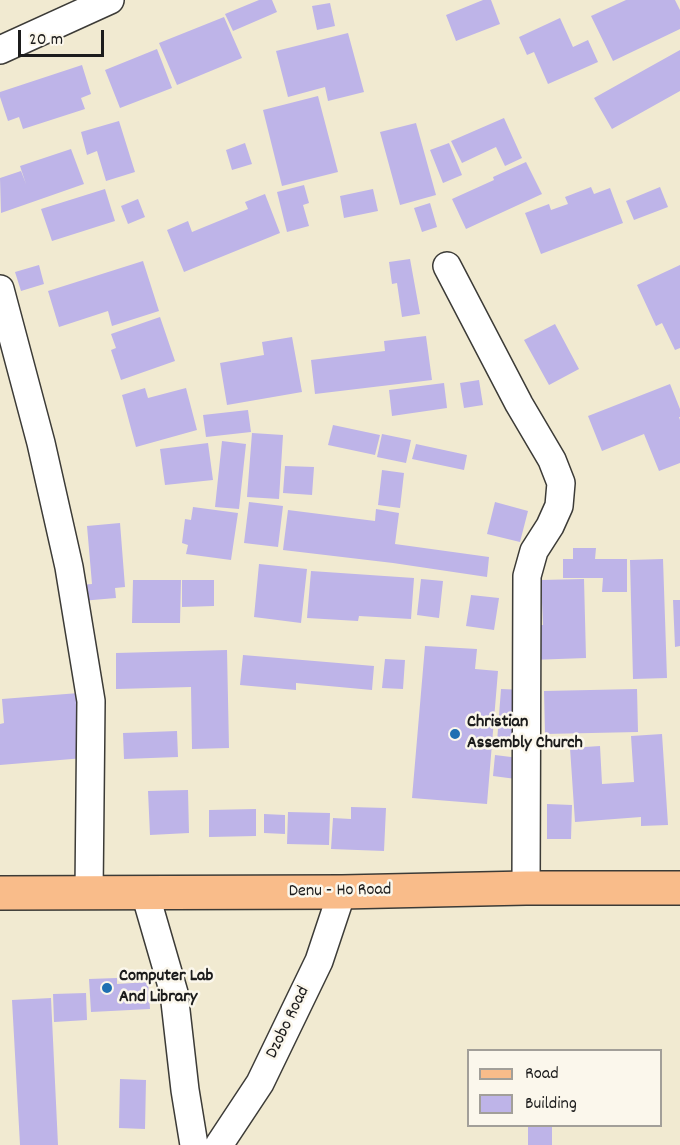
<!DOCTYPE html>
<html>
<head>
<meta charset="utf-8">
<style>
  body { margin:0 }
  #map { position:relative; width:680px; height:1145px; overflow:hidden; background:#f1ead1; font-family:Dekko,sans-serif }
  canvas { display:block }
  .legend { position:absolute; left:467px; top:1049px; width:195px; height:78px; box-sizing:border-box; background:#fbf7ec; border:2px solid #a29f99; margin:0; padding:8px 10px; list-style:none; font-size:18px; color:#1c1c1c }
  .legend li { display:flex; align-items:center; gap:12px; height:30px }
  .legend b { width:30px; border:2px solid #a29f99 }
  .scale { position:absolute; left:18px; top:30px; width:86px; height:27px; box-sizing:border-box; border:3px solid #1c1c1c; border-top:0; padding-left:8px; font-size:18px; line-height:21px; white-space:nowrap; color:#1c1c1c; -webkit-text-stroke:4px #fbf7ec; paint-order:stroke }
</style>
</head>
<body>
<div id="map">
<canvas width="680" height="1145"></canvas>
<ul class="legend">
<li><b style="height:8px;background:#f9bc8a"></b>Road</li>
<li><b style="height:16px;background:#beb4e8"></b>Building</li>
</ul>
<div class="scale">20 m</div>
</div>
<script>
const ctx = document.querySelector('canvas').getContext('2d');
ctx.lineJoin = 'round';
function fillPath(path, color) {
  ctx.fillStyle = color;
  ctx.fill(path, 'evenodd');
}
function stroke(path, color, width, dash) {
  ctx.strokeStyle = color;
  ctx.lineWidth = width;
  ctx.lineCap = dash ? 'butt' : 'round';
  ctx.setLineDash(dash || []);
  ctx.stroke(path);
}
function label(font, color, halo, rows, align = 'center') {
  ctx.font = font + ' Dekko,sans-serif';
  ctx.lineWidth = 5;
  ctx.setLineDash([]);
  ctx.textBaseline = 'middle';
  ctx.strokeStyle = halo;
  ctx.fillStyle = color;
  for (const [text, x, y, turn = 0] of rows) {
    ctx.save();
    ctx.translate(x, y);
    ctx.rotate((+turn || 0) * Math.PI / 180);
    ctx.textAlign = isNaN(turn) ? turn : align;
    if (halo) ctx.strokeText(text, 0, 0);
    ctx.fillText(text, 0, 0);
    ctx.restore();
  }
}
const building = new Path2D(`
  M259 0H272L277 12 233 31 225 14Z
  M483 0H491L500 24 456 41 446 15Z
  M626 0H675L680 10V29L613 61 591 16Z
  M330 3 335 26 317 30 312 6Z
  M224 17 242 58 177 85 159 43Z
  M560 18 573 47 588 40 598 62 548 84 534 52 527 55 519 37Z
  M348 33 364 92 328 101 325 87 288 97 276 51Z
  M157 49 172 88 120 108 105 70Z
  M680 50V91L612 129 594 98Z
  M82 65 91 94 81 98 85 109 23 129 19 117 8 121 0 97V92Z
  M318 96 338 172 282 186 263 110Z
  M504 118 522 158 505 166 496 147 462 163 451 141Z
  M119 121 135 172 106 181 97 151 87 155 81 132Z
  M416 123 436 195 400 205 380 132Z
  M245 143 252 164 232 170 226 150Z
  M449 143 462 175 443 183 430 150Z
  M71 149 84 184 1 213 0 178 21 171 26 184 20 166Z
  M526 162 542 194 466 229 452 199 494 180 493 177Z
  M304 185 309 203 303 205 309 226 287 232 277 192Z
  M591 187 594 194 610 188 623 223 541 254 525 213 549 204 551 210 568 204 565 197Z
  M660 187 668 207 634 220 626 201Z
  M105 189 115 221 52 241 41 209Z
  M373 189 378 211 344 218 340 196Z
  M265 194 280 233 184 272 167 230 188 221 192 232 248 209 245 202Z
  M138 199 145 217 128 224 121 206Z
  M430 203 437 227 422 232 414 208Z
  M410 259 420 314 402 317 397 283 392 284 389 262Z
  M143 261 159 311 112 326 108 311 59 327 48 291Z
  M39 265 44 284 21 291 15 272Z
  M680 265V348L675 350 662 323 656 326 637 285Z
  M160 317 175 361 121 380 111 350 116 348 111 334Z
  M555 324 579 369 549 385 524 340Z
  M426 336 432 380 315 394 311 360 385 351 384 341Z
  M292 337 302 392 227 405 220 363 264 355 262 342Z
  M479 380 483 405 464 408 460 383Z
  M444 383 447 408 392 416 389 390Z
  M670 384 680 409V417H679L680 420V463L659 471 644 434 602 451 588 416Z
  M145 388 148 398 186 388 197 430 136 447 122 395Z
  M248 410 251 432 206 437 203 415Z
  M333 425 380 435 375 455 328 445Z
  M252 433 283 435 279 499 247 497Z
  M382 434 411 440 406 463 377 457Z
  M222 441 246 444 239 509 215 507Z
  M208 443 213 480 165 485 160 449Z
  M416 444 467 455 464 470 412 459Z
  M285 466 314 467 312 495 283 493Z
  M382 470 404 473 400 508 378 505Z
  M249 502 283 506 278 547 244 543Z
  M495 502 528 511 520 542 487 534Z
  M193 507 238 513 231 560 186 554 188 545 182 543 185 519 191 520Z
  M376 509 399 513 395 544 489 557 487 577 393 563 283 550 288 510 375 521Z
  M120 523 125 587 115 588 116 598 81 601 80 585 92 584 87 526Z
  M573 548H596L595 559H627V592H602L603 578H563V559H573Z
  M663 559 667 678 633 679 630 560Z
  M259 564 307 569 301 623 254 617Z
  M311 571 414 578 411 619 359 616 358 621 307 618Z
  M421 579 443 581 439 618 417 615Z
  M584 579 586 658 531 660 530 625H543L541 580Z
  M133 580H181L180 623H132Z
  M182 580H214V606L182 607Z
  M471 595 499 598 494 630 466 626Z
  M673 600H680V646L675 647Z
  M425 646 477 649 475 669 498 671 487 804 412 798Z
  M227 650 229 748 192 749 191 687 116 689V653Z
  M243 655 374 666 372 690 296 683V690L240 685Z
  M385 659 405 660 403 689 382 688Z
  M501 689 524 690 520 743 497 742Z
  M637 689 638 732 545 734 544 691Z
  M79 693 84 758 0 765V724L4 723 2 699Z
  M177 731 178 757 124 759 123 733Z
  M662 734 668 825 641 826V817L575 822 570 748 600 746 602 784 634 782 631 736Z
  M495 755 519 758 516 779 493 776Z
  M188 790 189 833 150 835 148 791Z
  M547 804 572 805 571 839H547Z
  M351 807 386 808 384 851 331 849 333 818 351 819Z
  M256 809V836L209 837V810Z
  M288 812 330 813 329 845 287 844Z
  M264 814 285 815V834L264 833Z
  M117 978V984L148 982 150 1009 91 1012 89 979Z
  M86 993 87 1020 54 1022 53 994Z
  M51 998 58 1145H20L12 1000Z
  M120 1079 146 1080 145 1129 119 1128Z
  M528 1126H552V1145H528Z`);
const minor = new Path2D(`
  M0 50 110 0
  M447 266 519 404 552 460 561 483 559 506 550 526 534 551 527 576 526 888
  M0 289 41 443 69 567 91 701 89 892
  M145 893 174 993 185 1090 194 1145
  M219 1145 260 1083 319 961 342 892`);
const major = new Path2D(`
  M0 893 342 892 526 888H680`);
const markers = [
  [455,734,6,"#1f6fb2"],
  [107,988,6,"#1f6fb2"]
];
const poiNames = [
  ["Christian",467,724],
  ["Assembly Church",467,745],
  ["Computer Lab",119,978],
  ["And Library",119,999]
];
const streetNames = [
  ["Denu - Ho Road",340,892,-1],
  ["Dzobo Road",289,1023,-64]
];
fillPath(building, '#beb4e8');
stroke(minor, '#3c3b37', 30);
stroke(major, '#3c3b37', 36);
stroke(minor, '#fff', 27);
stroke(major, '#f9bc8a', 33);
for (const [x, y, r, color] of markers) {
  const dot = new Path2D();
  dot.arc(x, y, r, 0, 2 * Math.PI);
  ctx.fillStyle = color;
  ctx.fill(dot);
  stroke(dot, '#fbf7ec', 2);
}
label('bold 18px', '#1c1c1c', '#fbf7ec', poiNames, 'left');
label('18px', '#1c1c1c', '#fbf7ec', streetNames);
</script>
</body>
</html>
